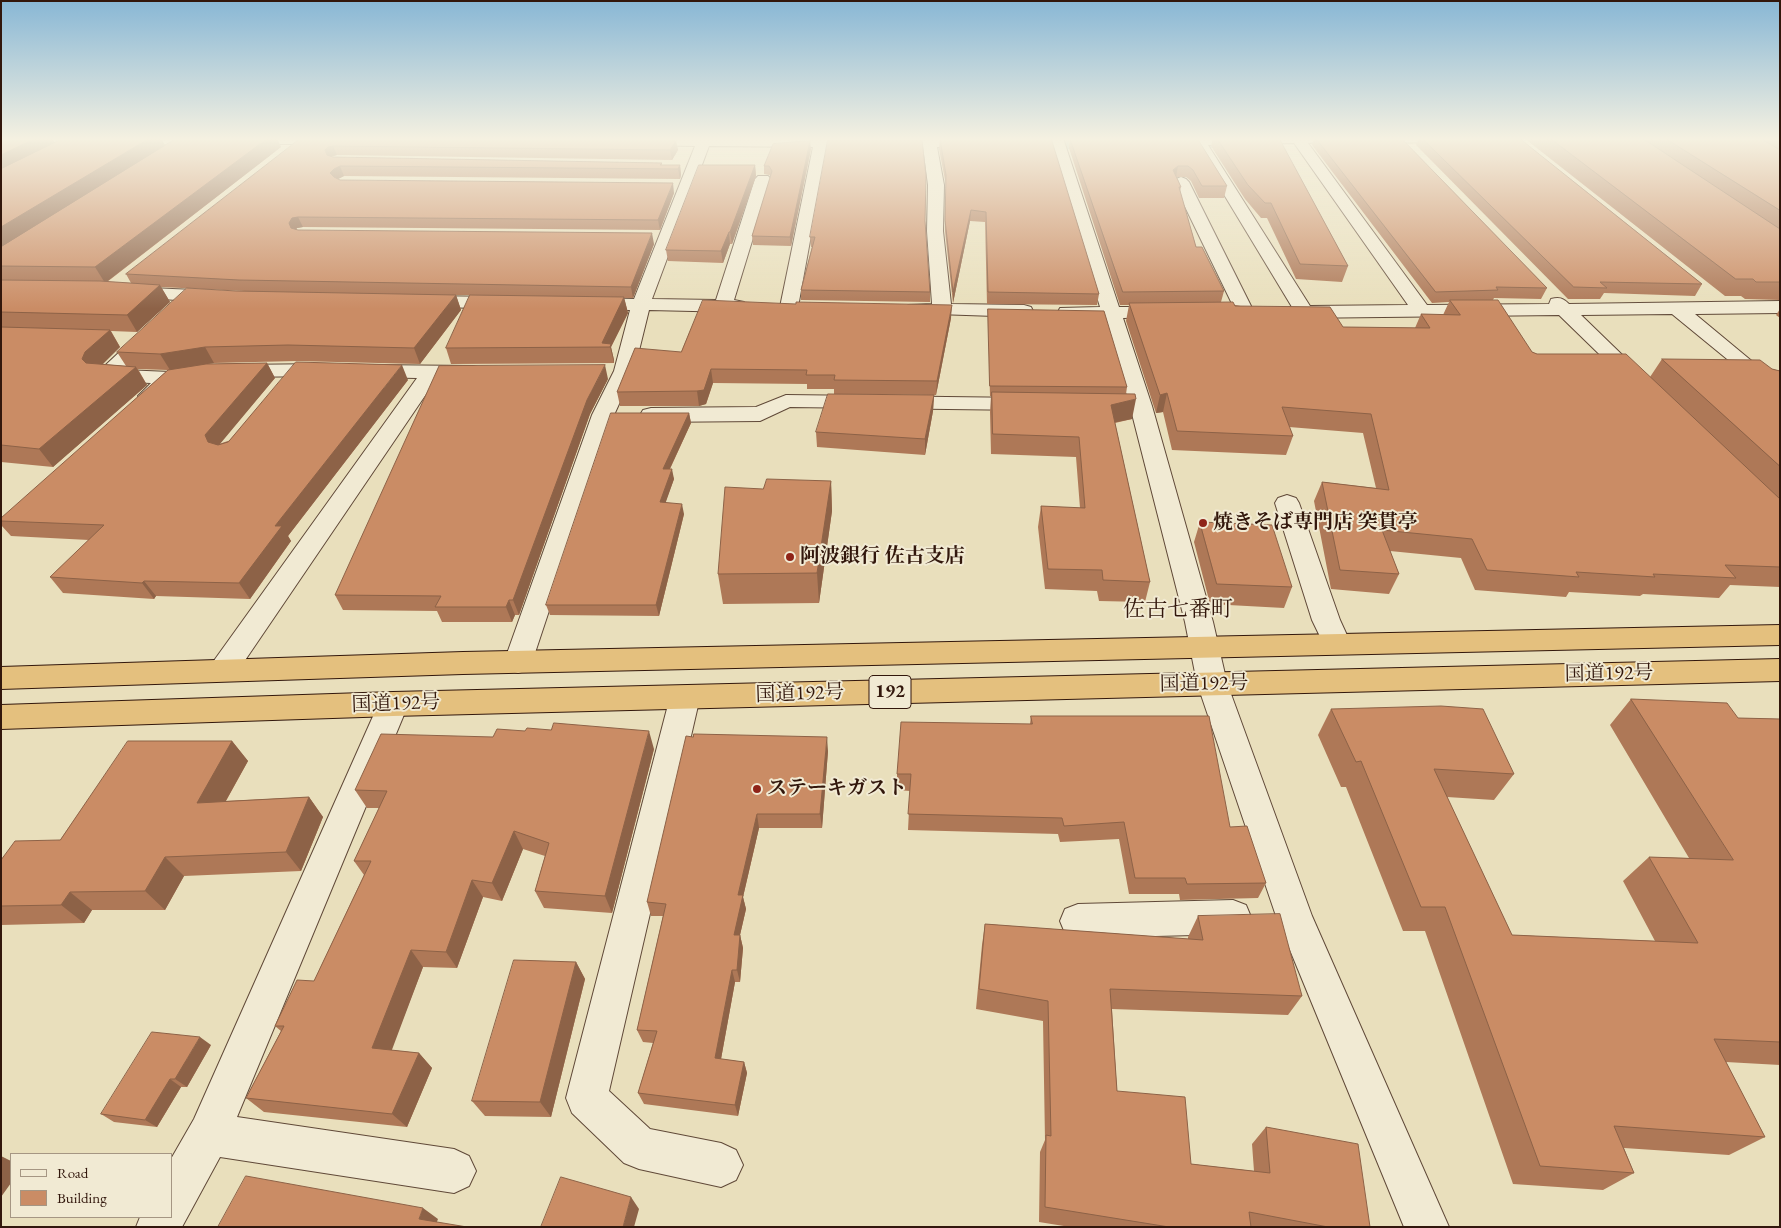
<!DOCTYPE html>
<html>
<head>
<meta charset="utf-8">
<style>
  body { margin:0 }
  #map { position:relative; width:1781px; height:1228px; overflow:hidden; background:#e9dfbc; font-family:"EB Garamond",serif }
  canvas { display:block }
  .frame { position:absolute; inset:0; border:2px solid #32170c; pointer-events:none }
  .legend { position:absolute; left:10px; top:1153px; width:162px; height:65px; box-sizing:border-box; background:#f1ead3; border:1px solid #a59683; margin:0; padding:6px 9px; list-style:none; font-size:15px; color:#32170c }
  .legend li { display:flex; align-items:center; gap:10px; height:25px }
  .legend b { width:25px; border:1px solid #a59683 }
</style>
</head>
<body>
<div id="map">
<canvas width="1781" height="1228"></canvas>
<div class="frame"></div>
<ul class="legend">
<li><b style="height:6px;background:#f1ead3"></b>Road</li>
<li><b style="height:14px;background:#ca8c65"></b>Building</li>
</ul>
</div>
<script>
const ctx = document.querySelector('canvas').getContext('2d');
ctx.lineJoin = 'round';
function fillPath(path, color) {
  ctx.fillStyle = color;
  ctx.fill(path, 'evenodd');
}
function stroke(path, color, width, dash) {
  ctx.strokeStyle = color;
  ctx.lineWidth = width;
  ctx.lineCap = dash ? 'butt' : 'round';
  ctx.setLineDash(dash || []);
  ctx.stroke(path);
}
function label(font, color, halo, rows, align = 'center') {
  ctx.font = font + ' "EB Garamond","Noto Serif JP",serif';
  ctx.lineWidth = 4;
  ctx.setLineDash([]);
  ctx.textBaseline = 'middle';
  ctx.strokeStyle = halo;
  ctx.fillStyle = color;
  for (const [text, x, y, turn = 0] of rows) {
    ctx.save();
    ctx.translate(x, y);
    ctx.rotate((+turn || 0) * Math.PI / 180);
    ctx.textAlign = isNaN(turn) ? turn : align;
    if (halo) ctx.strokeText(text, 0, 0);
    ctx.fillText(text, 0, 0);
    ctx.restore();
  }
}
const river = new Path2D(`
  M838 138H1225L1219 146 1206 149 856 150 843 147 837 139Z`);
const minor = new Path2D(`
  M21 138H191L195 141C188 149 174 159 164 156L162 153 172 145 28 142Z
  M234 138H339L341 140 334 144H239L234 143 232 140Z
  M639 138H936L981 140 983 143 981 146 976 147H937L944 185 943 231 951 304 1024 305 1031 307 1033 311 1031 315 1024 317 908 313 906 309 908 305 932 304 927 231 928 185 923 147H827L798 307 796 311 789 313 782 311 780 307 813 147 709 146 652 299 716 300 755 179 758 176H768L771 179 734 300 744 302 746 306 744 310 737 312 649 310 634 371 614 415 532 662 528 670 518 673 508 670 504 662 592 415 614 371 630 310H587L580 308 578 304 580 300 587 298 634 299 695 146 634 145 632 142 634 139Z
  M1049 138H1063L1119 307H1164L1171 309 1173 313 1171 317 1123 318 1152 406 1213 622 1227 683 1312 916 1449 1227H1404L1276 916 1197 683 1185 622 1130 406 1104 318 1060 316 1058 312 1060 308 1100 307Z
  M1157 138H1322L1321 142 1308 143 1427 305 1549 304 1551 299C1559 297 1563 298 1569 304L1780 301V313L1695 314 1777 382 1774 386 1767 388 1760 386 1672 314 1581 315 1645 377 1648 381 1645 385 1638 387 1631 385 1559 315 1295 318 1288 316 1286 312 1288 308 1292 307 1194 145H1162L1155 141ZM1294 143 1408 305 1310 306 1208 145Z
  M1358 138H1463L1456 142 1364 143 1359 142Z
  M1181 177 1186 179 1189 182 1254 312 1252 316 1245 318 1238 316 1236 312 1173 182 1176 179Z
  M128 287 217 291 224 293 226 297 224 301 217 303 122 296 119 292 122 288Z
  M420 296 504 297 511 299 513 303 511 307 504 309 413 306 411 302 413 298Z
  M150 328 157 330 160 334 123 370 170 372 177 374 180 378C172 390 157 404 141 401L138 396 151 383 105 381 98 379 95 375 143 330Z
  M328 364 335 366 338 370 335 374 328 376 233 377 226 375 223 371 226 367 233 365Z
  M368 365 473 366 480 368 483 372 480 376 473 378H437L233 678 223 681 213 678 208 670 213 662 417 378 368 377 361 375 358 371 361 367Z
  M786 395 1027 398 1035 399 1038 404 1035 409 1027 410 790 407 760 421 651 422 643 420 640 415 643 410 651 408 756 407Z
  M1287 495 1296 498 1299 503 1340 620 1351 644 1347 651 1337 654 1327 651 1312 620 1275 503 1278 498Z
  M685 686 696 689 700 697 609 1091 650 1129 721 1143 736 1150 743 1165 736 1180 721 1187 639 1169 624 1163 572 1113 566 1098 670 697 674 689Z
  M393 693 404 697 408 705 237 1117 454 1149 469 1156 476 1171 469 1186 454 1193 220 1157 182 1227H136L140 1217H171V1159L194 1119 378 705 382 697Z
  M1233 900 1246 905 1251 917 1246 929 1233 934 1078 938 1065 933 1060 921 1065 909 1078 904Z`);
const highway = new Path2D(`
  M1780 625V645L463 674 1 689V667L463 652Z
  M1780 659V681L393 716 1 729V705L393 692Z`);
const wall = new Path2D(`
  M1 138H52L54 142 281 147 107 282 131 283 126 274 301 138 675 139 678 150 672 160 337 155 331 157 662 163V165H680L681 175 680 179 344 176 338 179 340 180 674 193 660 230 303 227 297 228 296 230H298L654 244 633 298H624L628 313 611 347 614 360V363L451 364 446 348 470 295H456L461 310 420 364 296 361 214 363 207 364 267 363 275 378 219 444 408 380 288 536 291 541 250 599 156 596 154 599 63 593 50 577 89 540 11 536 1 525V521L168 370 138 369 147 385 53 467 1 462ZM161 287 244 291H236L117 352 126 366 102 364 120 347 111 331 137 332 170 302Z
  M1070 138H1197L1227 186 1224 198H1199L1191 181 1186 177H1177L1181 187 1180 191 1196 247 1224 291 1221 302 1343 327 1415 328 1421 314 1443 315 1449 302 1432 303 1312 145 1314 138H1401L1547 288 1541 299 1494 298 1493 300 1532 352 1537 354 1650 377 1662 359 1772 369 1780 371V587L1730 585 1719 598 1643 594 1640 596 1569 592 1566 597 1475 590 1461 558 1390 551 1399 574 1389 594 1331 589 1314 501 1322 482 1376 488 1363 433 1289 427 1293 436 1286 455 1172 450 1163 412 1156 413 1126 321 1129 305H1120L1069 148Z
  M1213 138H1279L1348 266 1342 282 1296 279 1267 218H1261L1245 199 1211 146Z
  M1419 138H1519L1702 284 1695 296 1604 293 1600 299H1568L1416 145Z
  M1524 138H1780V300L1745 299 1741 296H1725Z
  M940 139 1099 294 1097 305 987 304 985 222 970 221 953 303 945 231 946 185 939 149Z
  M811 149 791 246 753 245 752 236 771 176 769 175 764 174V166Z
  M755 165 756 176 732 244H730L723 263 668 261 666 250Z
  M925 221 930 292V302L801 300V290L812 247H811L810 237Z
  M988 309 1127 387 1126 394 1132 419 1115 423 1150 582 1145 602 1099 601 1097 591 1045 589 1038 527 1041 506 1080 508 1076 457 991 454 990 412 991 396H990L988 319Z
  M1780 309V318L1776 315Z
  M951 318 936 395 834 394V389H807V384L713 383 706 404 699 406H620L617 392 681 352Z
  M608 379 590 414 519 615H515L512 622H442L437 611 343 610 335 595Z
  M934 395 933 411 925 455 817 447 816 432Z
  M689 413 691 423 670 469 674 479 665 503 684 514 659 616 550 615 546 605Z
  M831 481 832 511 819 603 723 604 718 574 763 489Z
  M1200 522 1292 587 1284 608 1210 604 1194 542Z
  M1631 699 1738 718 1780 719V1065L1726 1062 1765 1137 1729 1155 1624 1148 1634 1173 1603 1190 1513 1184 1425 931H1403L1346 787H1341L1318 735 1331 709 1514 774 1494 800 1447 797 1512 935 1655 941 1623 881 1649 857 1689 858 1610 725Z
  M1031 716 1230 827 1266 883 1258 898 1180 900 1179 894H1129L1119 839 1060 842 1058 834 908 830 910 791 897 790V774L1030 724Z
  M232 741 248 761 226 801 309 797 323 817 301 871 184 876 165 910H92L84 923 1 925V860L60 840Z
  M654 749 612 913 544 908 535 891 545 856 523 849 502 901 483 897 457 968 423 967 391 1050 419 1053 432 1068 407 1127 264 1112 246 1098 281 1031 275 1026 314 981 364 875 354 861 379 808H367L355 790Z
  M828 751 822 828H759L743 897 746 909 740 935 743 948 740 982H735L721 1059 744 1062 747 1073 738 1116 644 1104 638 1093 653 1043 643 1042 637 1030 663 916H651L647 902Z
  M1198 916 1302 996 1288 1015 1112 1009 1117 1091 1191 1164 1254 1171 1252 1144 1266 1127 1370 1227H1070L1039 1222 1040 1152 1045 1140 1043 1021 976 1009 982 945 985 924 1188 939V937Z
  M576 962 585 979 551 1117 485 1116 472 1101Z
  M211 1045 187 1087H181L157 1127 114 1122 101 1114Z`);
const shadedWall = new Path2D(`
  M36 138H52L56 145 1 175V155Z
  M150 138H161L166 147 1 250V227Z
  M268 138H277L281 147 105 283 95 267Z
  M675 139V142L676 141 678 150 672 160 670 150Z
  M810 141 811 149 791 246 790 237Z
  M333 146 337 155 332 156 328 160 325 150 328 147Z
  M680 165 681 175 680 179 678 169Z
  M755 165 756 176 732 244 730 232Z
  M340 166 344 176 338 179 334 183 330 173 334 169Z
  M1178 166 1176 177 1173 170Z
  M673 183 674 193 660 230 658 220Z
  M971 210 970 221 953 303V292Z
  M298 217 303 227 297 228 293 233 289 223 292 218Z
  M729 232 730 244 723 263 721 251Z
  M652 233 654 244 633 298 631 287Z
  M160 285 170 302 137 332 127 315Z
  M456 295 461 310 420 364 414 348Z
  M624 297 628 313 611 347 614 360V363L610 347 602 343Z
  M952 305 951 318 936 395 937 381Z
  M110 330 120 347 97 370 94 376 82 359 85 352Z
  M205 347 214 363 170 370 160 354Z
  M267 363 275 378 215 450 208 442 205 435Z
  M402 365 408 380 288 536 291 541 250 599 239 583 275 526Z
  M605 365 608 379 590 414 519 615 513 600 587 400Z
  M136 367 147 385 53 467 39 449Z
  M711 369 713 383 706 404 699 406 697 391Z
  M1167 393 1163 412 1156 413 1160 395Z
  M934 395 933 411 925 455V439Z
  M1136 399 1132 419 1107 424 1111 405Z
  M689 413 691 423 665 479 663 469Z
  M672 469 674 479 662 513 660 502Z
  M831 481 832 511 819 603 817 573Z
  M682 504 684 514 659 616 656 605Z
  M144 581 156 596 154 599 142 583Z
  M509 600 515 615 512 622 506 607Z
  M649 731 654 749 612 913 605 896Z
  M827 737 828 751 822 828 820 814Z
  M232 741 248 761 214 822 197 803Z
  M309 797 323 817 301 871 286 852Z
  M757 814 759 828 743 897 746 909 740 935 743 948 740 982 737 970 734 935 738 895Z
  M514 831 523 849 502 901 492 883Z
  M165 857 184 876 165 910 145 891Z
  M472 880 483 897 457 968 446 952Z
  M70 892 92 910 84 923 61 905Z
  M411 950 423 967 387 1063 372 1048Z
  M576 962 585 979 551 1117 540 1102Z
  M732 970 735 982 719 1070 715 1058Z
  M200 1037 211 1045 187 1087 175 1079Z
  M419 1053 432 1068 407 1127 392 1114Z
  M744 1062 747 1073 738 1116 735 1105Z
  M170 1079 181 1087 157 1127 145 1120Z
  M1 1156 11 1161V1183L1 1197Z
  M631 1197 639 1209 634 1227H623Z
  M423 1208 438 1219 435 1227 419 1219Z`);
const building = new Path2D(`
  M1 138H36L1 155Z
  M64 138H150L1 227V169Z
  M177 138H268L95 267 1 266V247Z
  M301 138H561L675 139 674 141H676L670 150 333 146 328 147 325 150 327 155 333 157 662 163 660 165H680L678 169 340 166 334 169 330 173 334 177 340 180 673 183 658 220 298 217 292 218 289 223 291 228 298 230 652 233 631 287 239 280 126 274Z
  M1051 138 1099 294 988 292 986 212 971 210 953 292 945 220 946 175 940 139Z
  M1070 138H1197L1227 186H1202L1193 170 1188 166H1178L1173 170 1181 187H1179L1196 247H1202L1224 291 1123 292Z
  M1217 138H1279L1348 266 1300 264 1271 203H1265L1248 185Z
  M1316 138H1401L1547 288 1496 287 1498 290 1436 292Z
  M1422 138H1519L1702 284 1600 282 1607 288 1574 287Z
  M1550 138H1642L1780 229V282H1756L1753 279H1736Z
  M1665 138H1760L1780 150V210Z
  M828 140H922L926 176 925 221 930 292 801 290 815 237H810Z
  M810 141 790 237 752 236 772 171 769 166H764L773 144Z
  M699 165H755L730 232H729L721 251 666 250Z
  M1 280 100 281 160 285 127 315 1 312Z
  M187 288 236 291 456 295 414 348 288 345 205 347 160 354 117 352Z
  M470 295 624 297 602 343 611 344 610 347 446 348Z
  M703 300 796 304V302L952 305 937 381 834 380 835 375H806L807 370 711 369 704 390 697 391 617 392 635 348 681 352Z
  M1450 300H1498L1532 352 1537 354H1626L1780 499V567L1725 565 1736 578 1653 574 1655 577 1576 572 1579 577 1487 570 1472 539 1382 530 1399 574 1340 570 1322 482 1389 490 1371 414 1282 407 1293 436 1177 431 1167 393 1160 395 1129 303 1233 302 1235 306 1330 307 1343 327 1430 328 1421 314 1460 315Z
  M988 309 1104 311 1127 387 990 386Z
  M1 327 110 330 85 352 82 359 86 363 136 367 39 449 1 445Z
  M1662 359 1760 360 1772 369 1780 371V466Z
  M296 362 402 365 275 526H282L239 583 144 581 142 583 50 577 104 525 1 521V518L168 370 206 364 267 363 205 435 208 442 218 445 228 442Z
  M605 365 587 400 513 600H509L506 607H435L441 596 335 595 439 366Z
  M992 392 1135 394 1136 399 1111 405 1150 582 1103 580 1102 570 1048 569 1041 506 1085 508 1079 437 993 434Z
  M828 394 934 395 925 439 816 432Z
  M611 413H689L663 469H672L660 502 682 504 656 605H546Z
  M767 479 831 481 817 573 718 574 725 487 763 489Z
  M1200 522 1272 525 1292 587 1217 584Z
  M1631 699 1727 703 1738 718 1780 719V1042L1714 1039 1765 1137 1614 1126 1634 1173 1540 1166 1445 907H1421L1361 761 1356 762 1331 709 1441 706 1483 709 1514 774 1434 769 1512 935 1698 943 1649 857 1733 860Z
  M1031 716H1209L1230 827 1247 826 1266 883 1187 884 1185 878H1135L1124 822 1064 826 1062 818 908 814 911 774H897L901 722 1032 724Z
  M554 723 649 731 605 896 535 891 549 843 514 831 492 883 472 880 446 952 411 950 372 1048 419 1053 392 1114 246 1098 284 1026H275L297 980 314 981 371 861H354L387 791 355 790 381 734 493 737 497 729 525 731 527 728 551 730Z
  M694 734 827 737 820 814H757L738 895H743L734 935H740L737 970H732L715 1058 744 1062 735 1105 638 1093 657 1031 637 1030 666 904 647 902 686 736 693 737Z
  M128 741H232L197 803 309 797 286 852 165 857 145 891 70 892 61 905 1 906V860L15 841 60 840Z
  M1280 914 1302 996 1110 989 1117 1091 1185 1097 1191 1164 1270 1173 1266 1127 1358 1144 1370 1227H1328L1249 1212 1251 1227H1169L1045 1207 1046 1135 1051 1136 1048 1001 979 989 985 924 1203 940 1198 916Z
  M514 960 576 962 540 1102 472 1101Z
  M152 1032 200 1037 175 1079H170L145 1120 101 1114Z
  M246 1176 423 1208 419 1219 467 1227H218Z
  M561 1177 631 1197 623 1227H541Z`);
const markers = [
  [1203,523,5,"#8f2418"],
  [790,557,5,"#8f2418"],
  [757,789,5,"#8f2418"]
];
const shields = [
  [890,692,42]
];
const shieldNames = [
  ["192",890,692]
];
const poiNames = [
  ["焼きそば専門店 突貫亭",1213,523],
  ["阿波銀行 佐古支店",800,557],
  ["ステーキガスト",767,789]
];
const streetNames = [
  ["国道192号",1609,674,-1],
  ["国道192号",1204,684,-1],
  ["国道192号",800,694,-2],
  ["国道192号",396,704,-2]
];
const quarterNames = [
  ["佐古七番町",1178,610]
];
fillPath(river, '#99bbb8');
stroke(minor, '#604938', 2);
stroke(highway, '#32170c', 2);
fillPath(minor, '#f1ead3');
fillPath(highway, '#e4c07e');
fillPath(wall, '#ae7857');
fillPath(shadedWall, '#8d6247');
fillPath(building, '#ca8c65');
stroke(building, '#8d6247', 1);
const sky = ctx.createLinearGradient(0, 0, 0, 309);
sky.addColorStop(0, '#88b7d5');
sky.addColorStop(0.45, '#f5f1e1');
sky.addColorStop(1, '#f5f1e100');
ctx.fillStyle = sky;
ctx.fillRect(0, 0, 1781, 309);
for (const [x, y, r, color] of markers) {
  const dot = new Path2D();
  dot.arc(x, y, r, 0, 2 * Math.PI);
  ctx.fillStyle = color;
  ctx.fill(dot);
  stroke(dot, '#f1ead3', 2);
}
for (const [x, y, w] of shields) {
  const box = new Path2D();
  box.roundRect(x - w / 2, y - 16.5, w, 33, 4);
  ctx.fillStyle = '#f1ead3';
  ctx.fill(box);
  stroke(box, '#32170c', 1);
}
label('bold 19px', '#32170c', null, shieldNames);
label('bold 20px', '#32170c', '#f1ead3', poiNames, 'left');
label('20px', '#32170c', '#f1ead3', streetNames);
label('22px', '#32170c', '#f1ead3', quarterNames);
</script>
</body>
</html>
